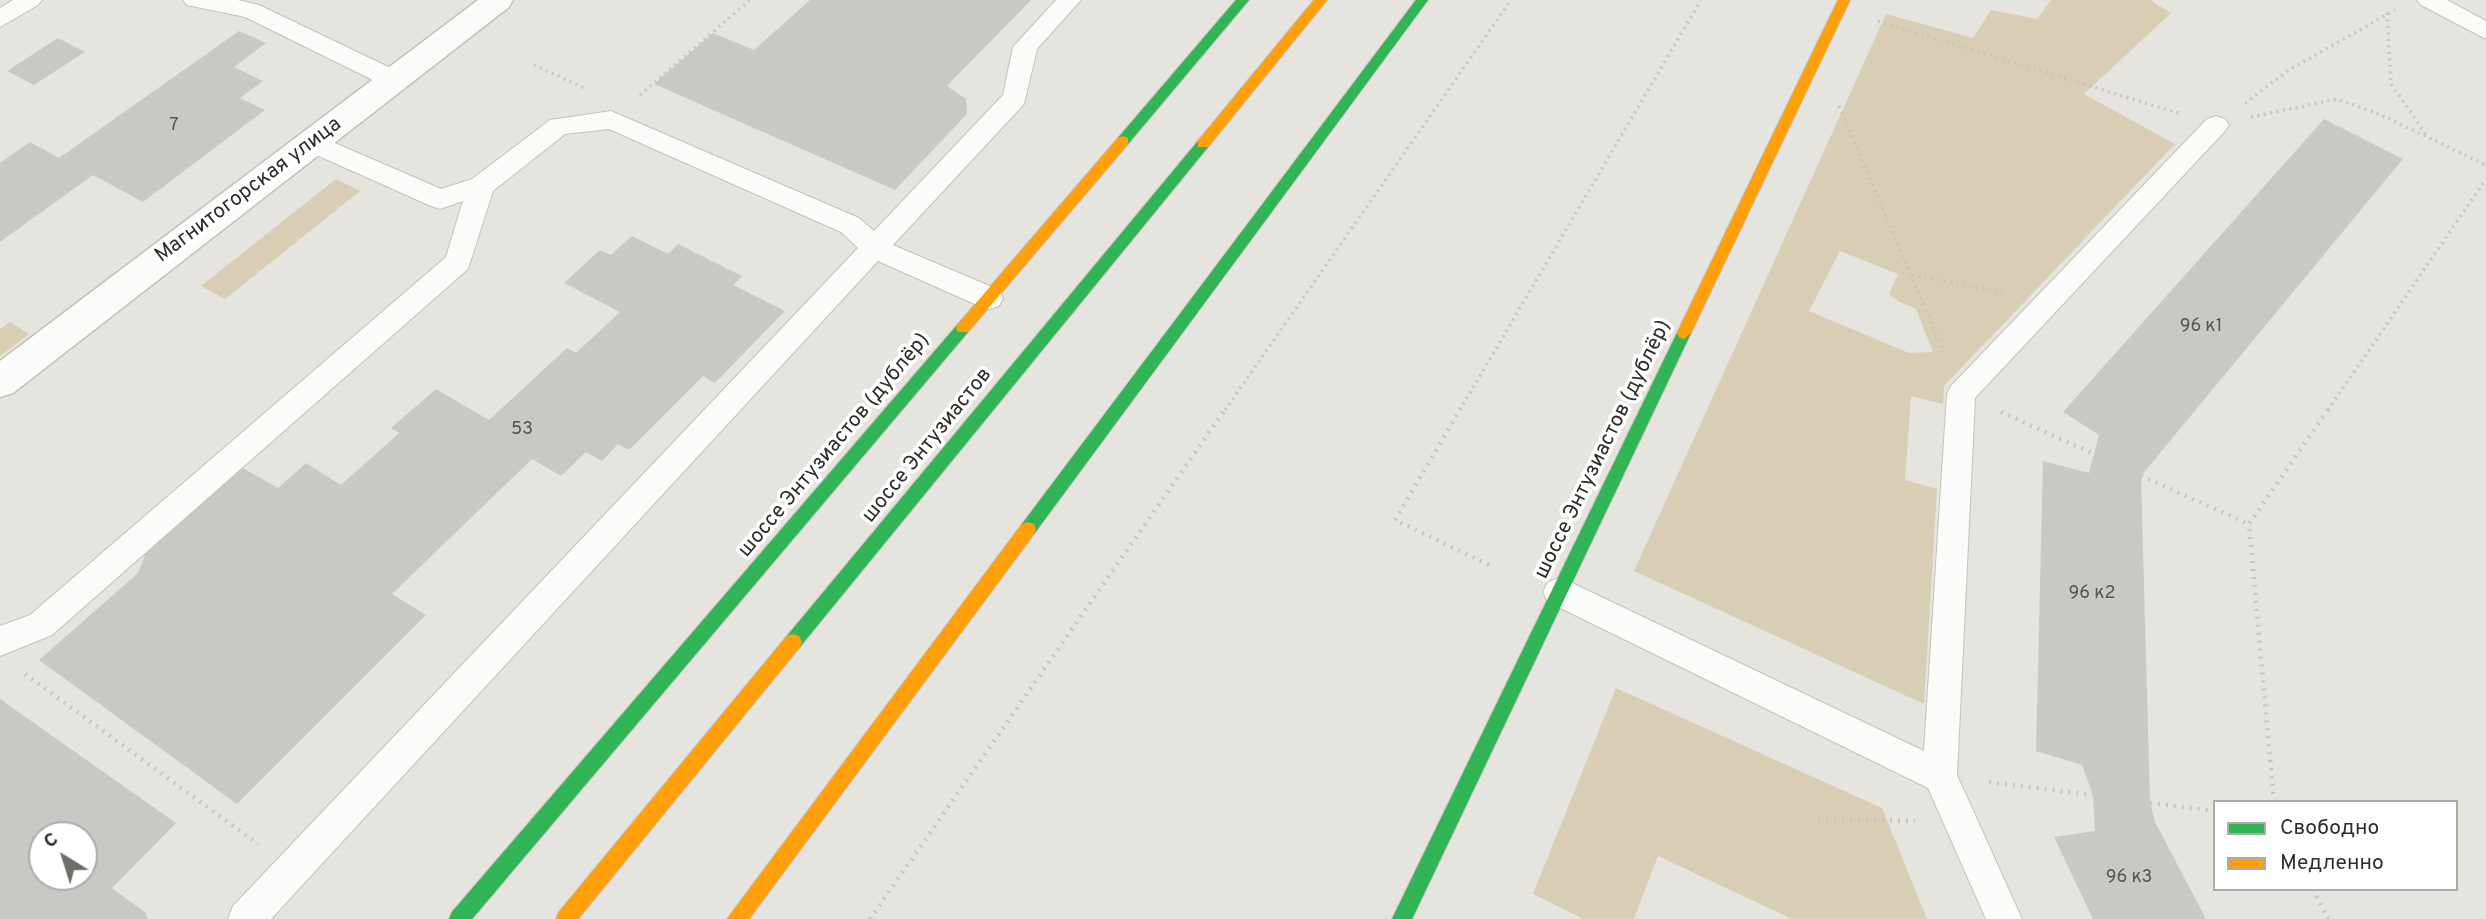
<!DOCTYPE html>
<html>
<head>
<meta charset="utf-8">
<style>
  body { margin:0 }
  #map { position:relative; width:2486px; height:919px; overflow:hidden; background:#e6e4de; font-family:Overpass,sans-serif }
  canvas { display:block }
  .legend { position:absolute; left:2213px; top:800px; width:245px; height:91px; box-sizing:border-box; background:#fff; border:2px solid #ababa9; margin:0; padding:9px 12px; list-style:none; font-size:21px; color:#2e2d29 }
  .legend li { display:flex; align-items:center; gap:14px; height:35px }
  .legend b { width:35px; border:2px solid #ababa9 }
  .north { position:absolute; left:28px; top:821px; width:70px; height:70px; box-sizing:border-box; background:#fff; border:2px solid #ababa9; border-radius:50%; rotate:322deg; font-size:19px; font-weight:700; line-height:28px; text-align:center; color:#2e2d29 }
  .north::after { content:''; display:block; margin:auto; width:24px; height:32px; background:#6e6d68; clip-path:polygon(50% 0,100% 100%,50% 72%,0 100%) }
</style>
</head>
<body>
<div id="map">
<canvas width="2486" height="919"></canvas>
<ul class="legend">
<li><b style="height:9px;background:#30b455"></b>Свободно</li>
<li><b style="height:9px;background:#ff9f0a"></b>Медленно</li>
</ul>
<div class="north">С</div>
</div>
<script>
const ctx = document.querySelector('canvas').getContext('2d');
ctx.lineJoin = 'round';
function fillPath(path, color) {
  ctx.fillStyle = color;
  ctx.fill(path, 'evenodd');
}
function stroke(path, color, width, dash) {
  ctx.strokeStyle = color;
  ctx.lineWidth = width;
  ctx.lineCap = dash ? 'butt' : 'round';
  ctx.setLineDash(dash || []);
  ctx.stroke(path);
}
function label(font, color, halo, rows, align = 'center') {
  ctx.font = font + ' Overpass,sans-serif';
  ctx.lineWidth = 7;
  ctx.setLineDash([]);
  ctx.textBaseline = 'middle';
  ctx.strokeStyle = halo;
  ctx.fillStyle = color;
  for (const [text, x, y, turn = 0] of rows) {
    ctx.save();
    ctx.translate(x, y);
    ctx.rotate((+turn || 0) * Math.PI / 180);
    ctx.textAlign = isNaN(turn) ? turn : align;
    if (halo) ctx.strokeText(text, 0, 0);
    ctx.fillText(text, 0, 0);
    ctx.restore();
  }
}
const green = new Path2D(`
  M2051 0H2150L2171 13 2084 94 2175 144 1944 386 1943 404 1911 396 1905 480 1937 489 1924 704 1634 571 1886 14 1973 38 1991 10 2037 19ZM1840 251 1898 274 1889 294 1897 301 1916 309 1933 352 1909 353 1809 311Z
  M336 179 360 191 225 299 201 286Z
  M10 322 29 334 0 356V329Z
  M1616 688 1882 808 1927 919H1792L1658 856 1634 919H1583L1533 894Z`);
const building = new Path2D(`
  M810 0H1031L947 86 966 99 967 114 895 190 654 84 713 33 754 50Z
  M239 31 266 43 234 67 263 81 240 98 265 110 143 202 93 175 0 242V163L30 142 59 158Z
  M58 38 85 52 34 85 7 71Z
  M2324 119 2403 159 2141 476 2150 803 2155 822 2206 919H2093L2054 837 2095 831 2093 795 2082 765 2036 751 2043 461 2089 473 2099 435 2063 412Z
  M632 236 668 254 678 244 742 276 733 285 785 311 715 383 703 376 629 450 618 444 602 461 586 452 561 476 532 459 392 594 426 615 237 804 39 660 138 573 147 550 241 467 278 488 306 463 341 485 399 433 391 428 436 389 489 420 567 348 576 353 620 312 564 283 600 250 611 255Z
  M0 699 176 823 112 888 146 913 147 919H0ZM42 835H84V877H42Z`);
const pathFar1 = new Path2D(`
  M2387 13 2391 84 2427 136
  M1878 21 2178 113
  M534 65 584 88
  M640 95 750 0
  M2245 103 2289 70 2395 10
  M1839 106 1945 355
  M2251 117 2337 99 2379 114 2486 165
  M1912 275 2003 292
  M1225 410 1511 0
  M1460 410 1701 0
  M2328 410 2486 179`);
const path = new Path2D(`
  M1461 408 1395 520 1491 566
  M2001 412 2096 455
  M2141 476 2249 524
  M25 674 258 844
  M1989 782 2093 795
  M2274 802 2249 524 2329 408
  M2150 803 2215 811
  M1818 819 1915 821
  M2313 889 2328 919
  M870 919 1226 408`);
const lane = new Path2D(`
  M13 0H42L38 5 0 27V8Z
  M183 0H238L259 5 403 74 406 80 403 86 394 88 385 86 245 17 187 5Z
  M1056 0H1081L1037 49 1024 104 893 245 999 290 1003 298 999 306 989 309 979 306 878 261 271 919H228L233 906 858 248 841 232 609 129 565 134 493 191 468 269 52 635 0 656V626L30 615 446 257 463 201 440 209 431 206 303 149 299 143 303 137 312 134 321 137 441 189 472 179 550 120 611 111 859 218 874 231 1003 95 1013 47Z
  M2417 0H2447L2486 21V39L2421 5Z
  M2216 116 2225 119 2229 125 2225 131 1975 398 1957 775 2022 919H1986L1928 788 1548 602 1543 592 1548 582 1559 578 1570 582 1924 751 1947 394 1951 386 2207 119Z`);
const street = new Path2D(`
  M478 0H513L509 7 13 393 0 397V361Z`);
const fast = new Path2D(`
  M1236 0H1249L1128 144H1118V138Z
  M1416 0H1428L1034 534 1028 536 1022 534 1020 529 1022 524Z
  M1203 139 1210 144 1208 147 799 648 793 650 787 648 784 642 787 636 1198 141Z
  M963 322 968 324 970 328 968 332 472 919H449L452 912 958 324Z
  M1684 327 1691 333 1412 919H1392L1677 333Z`);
const slow = new Path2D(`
  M1314 0H1327L1208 147H1198V141Z
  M1838 0H1850L1691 333 1684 339 1679 337 1677 333Z
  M1123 136 1128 138V144L968 332H958L956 328 958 324 1118 138Z
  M1028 522 1034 524 1036 529 1034 534 749 919H727L1022 524Z
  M793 634 799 636 802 642 799 648 578 919H556L559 912 787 636Z`);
const numberNames = [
  ["7",174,126],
  ["96 к1",2201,327],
  ["53",522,430],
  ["96 к2",2092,594],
  ["96 к3",2129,878]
];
const streetNames = [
  ["Магнитогорская улица",249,191,-37],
  ["шоссе Энтузиастов (дублёр)",835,446,-50],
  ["шоссе Энтузиастов",928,446,-51],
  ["шоссе Энтузиастов (дублёр)",1604,450,-64]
];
fillPath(green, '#d8ceb6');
fillPath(building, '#cac8c4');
stroke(lane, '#c2c1bc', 2);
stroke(street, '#c2c1bc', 3);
stroke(fast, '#c2c1bc', 2);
stroke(slow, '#c2c1bc', 2);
stroke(pathFar1, '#c6c5c3', 3.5, [2, 4.5]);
stroke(path, '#c6c5c3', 4.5, [2, 6]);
fillPath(lane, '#fbfbfa');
fillPath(street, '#fbfbfa');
fillPath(fast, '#30b455');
fillPath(slow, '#ff9f0a');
label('18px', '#555450', null, numberNames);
label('21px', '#2e2d29', '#fff', streetNames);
</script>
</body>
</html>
